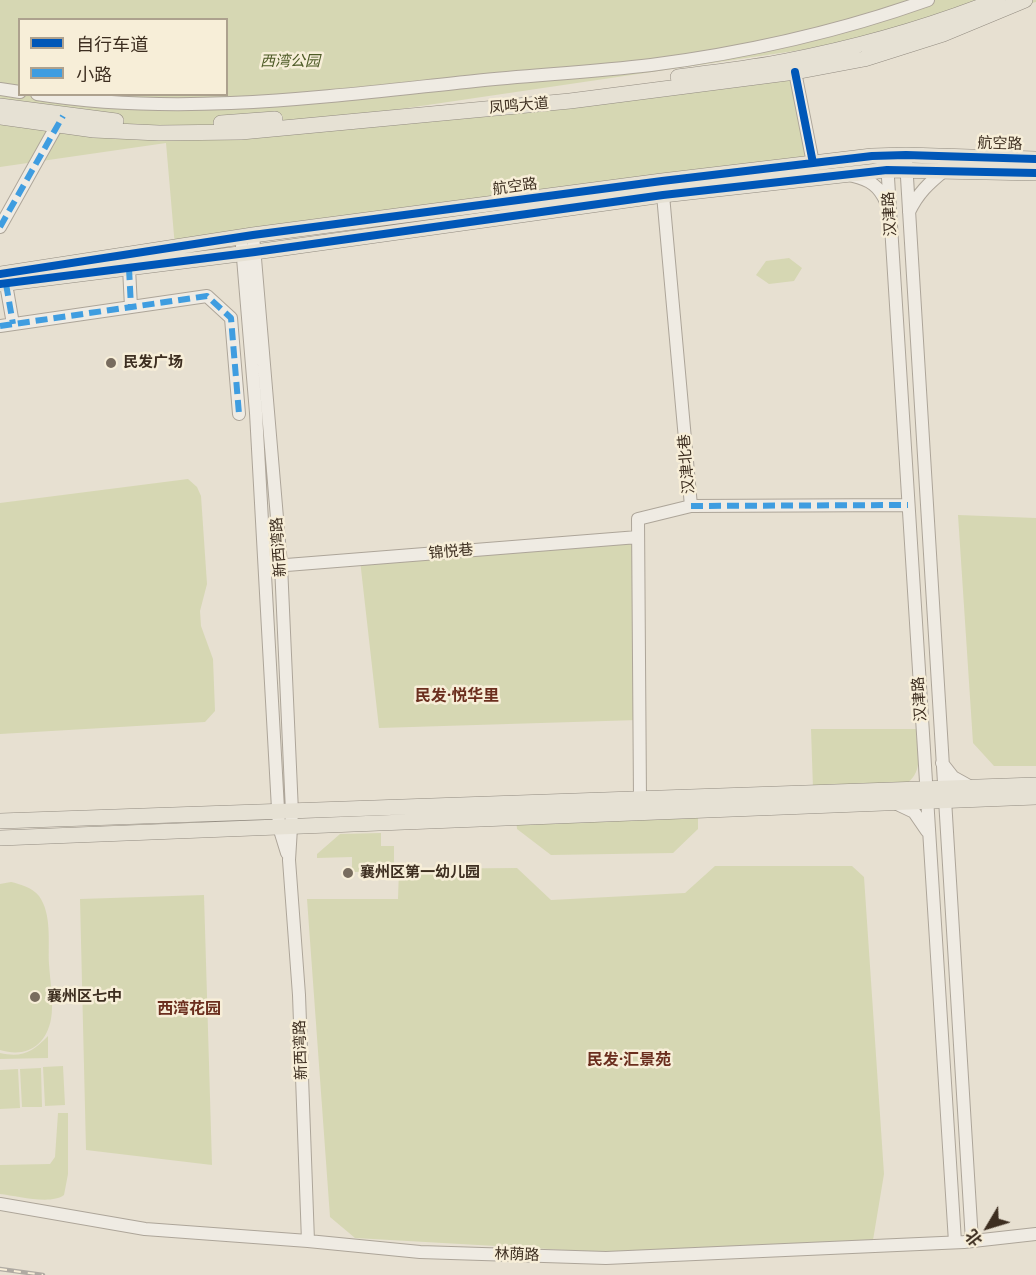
<!DOCTYPE html>
<html>
<head>
<meta charset="utf-8">
<style>
  body { margin:0 }
  #map { position:relative; width:1036px; height:1275px; overflow:hidden; background:#e7e0d1; font-family:"Noto Serif","Noto Sans SC",serif }
  canvas { display:block }
  .legend { position:absolute; left:18px; top:18px; width:210px; height:78px; box-sizing:border-box; background:#f7eed8; border:2px solid #ada18e; margin:0; padding:8px 10px; list-style:none; font-size:18px; color:#3d2e20 }
  .legend li { display:flex; align-items:center; gap:12px; height:30px }
  .legend b { width:30px; border:2px solid #ada18e }
  .north { position:absolute; left:958px; top:1197px; width:60px; height:60px; -webkit-text-stroke:4px #f7eed8; paint-order:stroke; rotate:232deg; font-size:16px; font-weight:700; line-height:24px; text-align:center; color:#3d2e20 }
  .north::after { content:''; display:block; margin:auto; width:21px; height:27px; background:#3d2e20; clip-path:polygon(50% 0,100% 100%,50% 72%,0 100%) }
</style>
</head>
<body>
<div id="map">
<canvas width="1036" height="1275"></canvas>
<ul class="legend">
<li><b style="height:8px;background:#0057b8"></b>自行车道</li>
<li><b style="height:8px;background:#3f9de0"></b>小路</li>
</ul>
<div class="north">北</div>
</div>
<script>
const ctx = document.querySelector('canvas').getContext('2d');
ctx.lineJoin = 'round';
function fillPath(path, color) {
  ctx.fillStyle = color;
  ctx.fill(path, 'evenodd');
}
function stroke(path, color, width, dash) {
  ctx.strokeStyle = color;
  ctx.lineWidth = width;
  ctx.lineCap = dash ? 'butt' : 'round';
  ctx.setLineDash(dash || []);
  ctx.stroke(path);
}
function label(font, color, halo, rows, align = 'center') {
  ctx.font = font + ' "Noto Serif","Noto Sans SC",serif';
  ctx.lineWidth = 5;
  ctx.setLineDash([]);
  ctx.textBaseline = 'middle';
  ctx.strokeStyle = halo;
  ctx.fillStyle = color;
  for (const [text, x, y, turn = 0] of rows) {
    ctx.save();
    ctx.translate(x, y);
    ctx.rotate((+turn || 0) * Math.PI / 180);
    ctx.textAlign = isNaN(turn) ? turn : align;
    if (halo) ctx.strokeText(text, 0, 0);
    ctx.fillText(text, 0, 0);
    ctx.restore();
  }
}
const green = new Path2D(`
  M0 0H1036V2L862 39 794 51 258 130 795 72 813 163 175 247 166 143 0 167ZM20 20H226V94H20Z
  M789 258 802 268 794 281 769 284 756 275 766 261Z
  M188 479 197 487 201 496 207 584 200 611 201 626 213 659 215 711 205 722 0 734V503Z
  M958 515 1036 518V766H994L973 743Z
  M634 539 638 720 379 728 360 560Z
  M811 729H916C917 754 926 772 902 787L813 789Z
  M698 811V829L673 853 551 855 517 829 516 818Z
  M381 833V846H394V871L352 872V857L317 858V854L340 834Z
  M715 866H852L864 877 884 1174 873 1240 619 1253 355 1238 330 1217 307 899H398L399 869 517 868 551 900 685 893Z
  M11 882C20 884 33 888 39 896 52 914 48 942 49 964 50 980 54 1004 51 1019 46 1046 26 1058 0 1050V884Z
  M204 895 212 1165 86 1150 80 899Z
  M48 1036V1058L0 1059V1053C22 1058 33 1052 48 1036Z
  M63 1066 65 1105 45 1106 43 1067Z
  M41 1068 42 1107H22L20 1069Z
  M18 1069 20 1108 0 1109V1070Z
  M58 1113H68V1174L64 1195C51 1205 17 1196 0 1194V1165L50 1164 55 1157Z`);
const minor = new Path2D(`
  M795 72 813 163
  M0 89 20 92
  M37 94C182 117 330 96 475 81 533 75 592 72 651 65 743 53 841 31 928 0
  M906 161 972 1241
  M887 162 955 1242
  M853 176C870 180 879 186 886 202
  M909 212C918 193 929 183 945 170
  M0 227 61 118
  M253 235 281 565 292 812 289 860 299 995 308 1241
  M242 246 256 413 279 827 287 853
  M129 268 131 307
  M6 284 13 324
  M0 326 207 296 231 318 239 414
  M691 506 908 505
  M274 566 638 537
  M942 763 953 777 971 787
  M640 800 638 519 691 506 663 195
  M895 803 914 812 927 831
  M0 1204 145 1229 308 1241 420 1252 606 1258 964 1242 1036 1234`);
const major = new Path2D(`
  M678 77C714 72 751 68 786 61 859 47 929 27 997 0
  M0 106 116 121
  M0 117 94 130 159 133 241 132 570 101 795 72 864 59 943 34 1025 0
  M221 123 275 119
  M0 274 253 235 662 181 872 156 906 155 1036 159
  M0 284 255 252 663 195 887 170 1036 173
  M0 821 1036 785
  M0 838 1036 797`);
const rail = new Path2D(`
  M0 1269 43 1275`);
const quiet = new Path2D(`
  M0 227 63 116
  M129 268 131 307
  M6 284 13 324
  M0 326 207 296 231 318 239 414
  M691 506 908 505`);
const cycleway = new Path2D(`
  M795 72 813 163
  M0 274 253 235 662 181 872 156 906 155 1036 159
  M0 284 255 252 663 195 887 170 1036 173`);
const markers = [
  [111,363,6,"#786c5e"],
  [348,873,6,"#786c5e"],
  [35,997,6,"#786c5e"]
];
const parkNames = [
  ["西湾公园",290,62]
];
const streetNames = [
  ["凤鸣大道",519,106,-5],
  ["航空路",1000,144,2],
  ["航空路",515,187,-8],
  ["汉津路",890,214,-93],
  ["汉津北巷",687,464,-95],
  ["新西湾路",279,547,-94],
  ["锦悦巷",451,552,-5],
  ["汉津路",920,699,-94],
  ["新西湾路",301,1050,-92],
  ["林荫路",517,1255,2]
];
const poiNames = [
  ["民发广场",123,363],
  ["襄州区第一幼儿园",360,873],
  ["襄州区七中",47,997]
];
const neighbourhoodNames = [
  ["民发·悦华里",457,696],
  ["西湾花园",189,1009],
  ["民发·汇景苑",629,1060]
];
fillPath(green, '#d6d7b3');
stroke(minor, '#ada599', 14);
stroke(major, '#928b80', 16);
stroke(minor, '#efebe3', 12);
stroke(major, '#e6e1d4', 15);
stroke(rail, '#afaaa2', 4.5);
stroke(rail, '#f7eed8', 2, [7]);
stroke(quiet, '#3f9de0', 6, [12, 6]);
stroke(cycleway, '#0057b8', 8);
for (const [x, y, r, color] of markers) {
  const dot = new Path2D();
  dot.arc(x, y, r, 0, 2 * Math.PI);
  ctx.fillStyle = color;
  ctx.fill(dot);
  stroke(dot, '#f7eed8', 2);
}
label('italic 15px', '#4d5a26', '#f7eed8', parkNames);
label('15px', '#3d2e20', '#f7eed8', streetNames);
label('bold 15px', '#3d2e20', '#f7eed8', poiNames, 'left');
label('bold 16px', '#6b2e1e', '#f7eed8', neighbourhoodNames);
</script>
</body>
</html>
